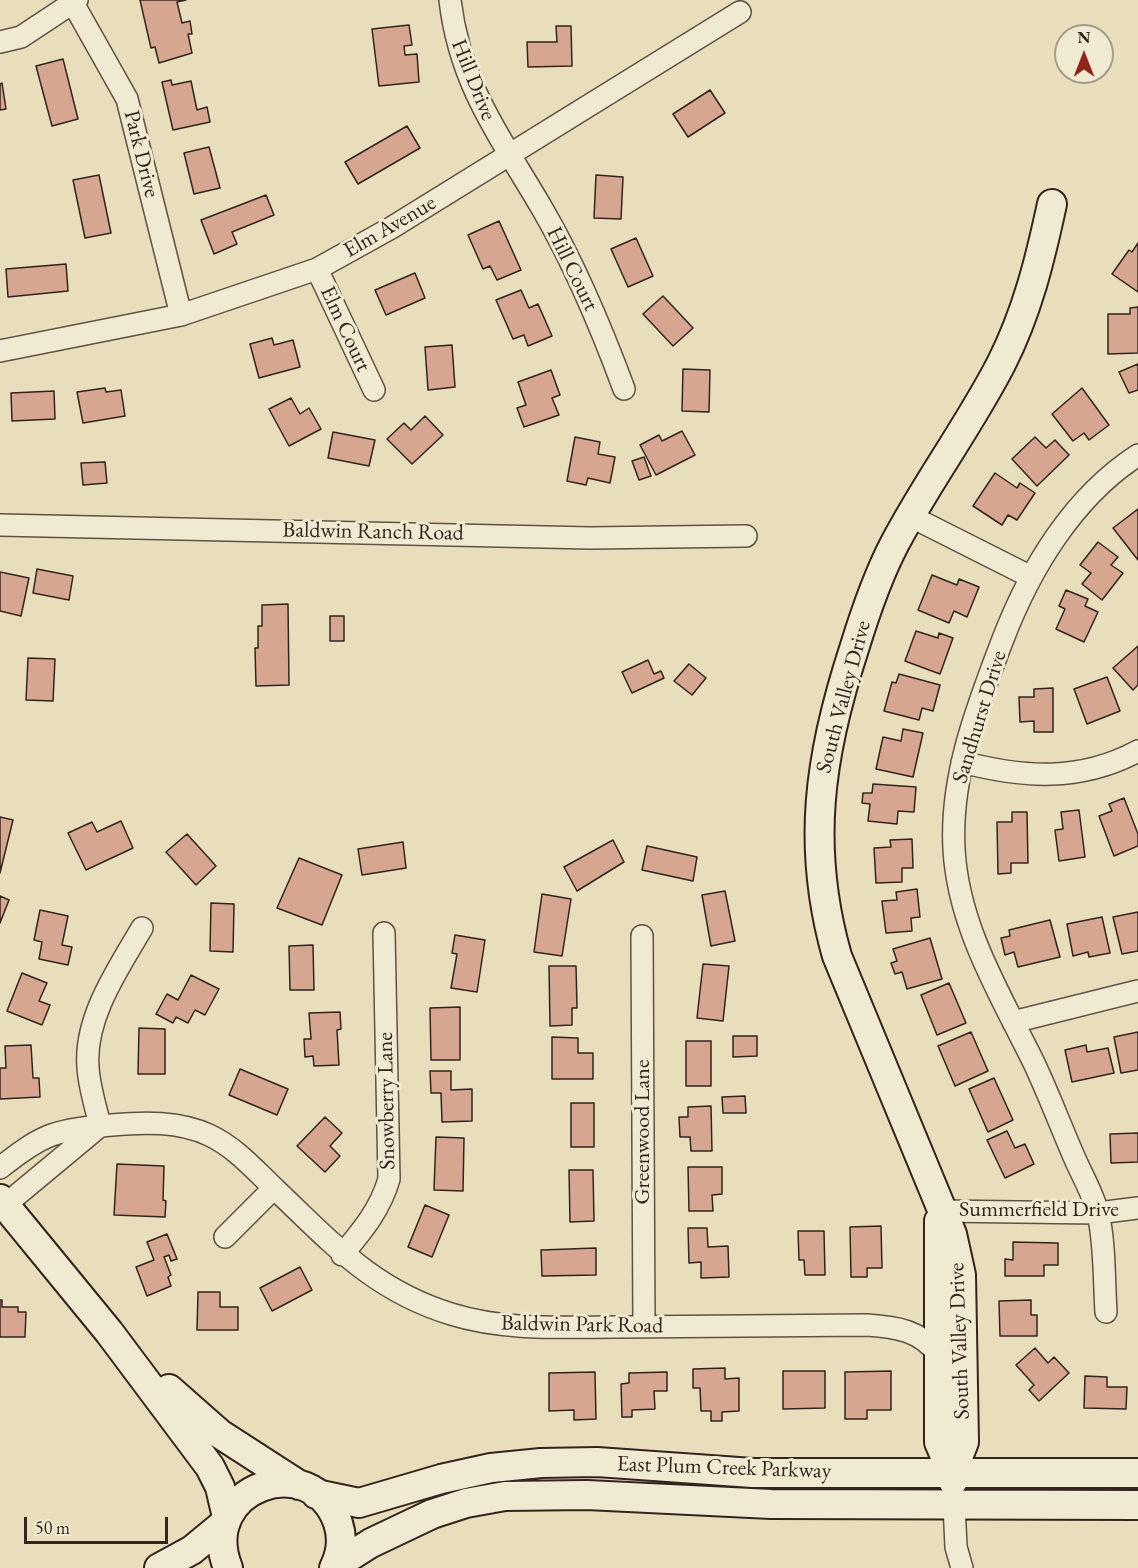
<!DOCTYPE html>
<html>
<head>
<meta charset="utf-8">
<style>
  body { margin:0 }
  #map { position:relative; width:1138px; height:1568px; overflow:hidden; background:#e9debb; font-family:"EB Garamond",serif }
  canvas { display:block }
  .north { position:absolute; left:1054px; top:24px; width:60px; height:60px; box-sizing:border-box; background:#f1ead3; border:2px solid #a59b8a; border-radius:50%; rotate:0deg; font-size:16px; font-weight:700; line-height:24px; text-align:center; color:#33241d }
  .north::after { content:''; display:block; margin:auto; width:21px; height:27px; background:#8f2418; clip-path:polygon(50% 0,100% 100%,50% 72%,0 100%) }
  .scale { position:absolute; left:24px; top:1517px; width:144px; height:27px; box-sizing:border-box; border:3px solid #33241d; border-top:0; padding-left:8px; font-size:18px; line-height:21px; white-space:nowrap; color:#33241d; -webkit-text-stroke:4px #f1ead3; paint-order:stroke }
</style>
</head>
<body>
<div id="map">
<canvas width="1138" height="1568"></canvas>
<div class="north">N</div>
<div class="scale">50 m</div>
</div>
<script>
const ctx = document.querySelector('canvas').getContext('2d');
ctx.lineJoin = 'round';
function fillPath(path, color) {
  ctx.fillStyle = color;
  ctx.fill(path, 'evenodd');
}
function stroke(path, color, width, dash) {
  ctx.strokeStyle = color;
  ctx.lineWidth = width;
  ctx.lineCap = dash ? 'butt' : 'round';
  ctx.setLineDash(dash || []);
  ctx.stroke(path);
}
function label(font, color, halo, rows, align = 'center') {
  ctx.font = font + ' "EB Garamond",serif';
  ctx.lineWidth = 6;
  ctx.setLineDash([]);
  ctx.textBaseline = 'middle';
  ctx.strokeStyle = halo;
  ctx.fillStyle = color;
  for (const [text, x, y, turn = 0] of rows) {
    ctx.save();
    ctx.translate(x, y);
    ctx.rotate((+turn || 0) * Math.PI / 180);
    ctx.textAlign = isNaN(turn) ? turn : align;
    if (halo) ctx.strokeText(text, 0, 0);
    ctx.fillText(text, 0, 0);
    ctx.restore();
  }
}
const building = new Path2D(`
  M140 0H186L177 2 182 23 190 21 192 34H188L192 53 159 63 155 47 151 48Z
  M409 25 412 45 404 46 405 55 417 54 419 82 379 86 372 29Z
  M556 26H571L572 66 528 67 527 42H557Z
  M63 59 78 119 52 126 36 66Z
  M171 80 172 85 191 81 197 110 207 107 210 122 173 130 162 82Z
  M2 83 6 109 0 110V84Z
  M710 90 725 113 688 137 673 114Z
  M407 126 420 148 358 184 345 162Z
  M209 147 220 188 194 194 184 153Z
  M99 175 111 233 85 238 73 180Z
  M596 175 623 177 621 219 594 218Z
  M266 195 274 215 232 232 237 244 214 254 201 220Z
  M499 221 521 270 497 280 490 266 483 269 468 235Z
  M636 238 653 276 628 287 611 249Z
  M1138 243V292L1112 274 1129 250 1132 252Z
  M66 264 68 291 8 297 6 269Z
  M415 273 425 298 386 315 375 290Z
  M521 290 529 308 538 304 552 336 528 346 524 335 513 339 496 300Z
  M663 296 693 328 673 346 643 314Z
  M1138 307V353L1108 354V314H1130V308Z
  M272 338 274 345 293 340 300 367 259 378 250 344Z
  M452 345 455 387 428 390 425 347Z
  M1138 364V390L1129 393 1119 372Z
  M683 369 710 370 709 412 682 411Z
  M551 370 560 395 552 398 559 415 524 427 517 408 526 405 518 382Z
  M105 388 106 392 121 390 125 416 83 423 77 392Z
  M1082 388 1109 425 1089 440 1084 433 1073 441 1052 414Z
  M54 391 55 419 12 421 11 393Z
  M291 398 300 414 309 408 321 429 289 446 269 409Z
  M425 416 443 435 412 464 387 439 404 423 411 430Z
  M682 431 695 455 656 475 640 445 659 435 662 441Z
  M333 432 375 440 369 466 328 458Z
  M575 437 600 442 598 454 615 457 610 483 588 478 586 485 567 481Z
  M1035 437 1046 448 1055 440 1069 455 1037 486 1012 459Z
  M644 457 651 476 639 480 632 461Z
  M105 462 107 483 83 485 81 463Z
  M995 473 1017 488 1020 483 1035 493 1017 520 1008 515 1002 525 973 506Z
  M1138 509V560L1113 528Z
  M1098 542 1118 557 1111 565 1123 573 1102 600 1082 584 1091 573 1080 565Z
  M37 569 73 576 69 600 33 593Z
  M0 572 29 578 21 616 0 611Z
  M932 575 957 585 959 579 979 587 967 617 954 611 949 623 918 610Z
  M1066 590 1088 599 1085 606 1098 612 1084 642 1056 629 1065 609 1059 606Z
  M288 604 289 685 256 686 255 648H258V626H262V605Z
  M330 616H344V641H330Z
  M916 631 938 638 939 633 953 638 940 674 905 661Z
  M1138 646V685L1133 690 1113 668Z
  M28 658 55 659 53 701 26 700Z
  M648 660 654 674 661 671 664 678 632 693 622 672Z
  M689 664 706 678 692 695 674 681Z
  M899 674 940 685 933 711 922 708 919 720 884 711 892 682 896 683Z
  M1107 677 1120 711 1087 724 1074 689Z
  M1053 688V732H1034V721L1020 722 1019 697H1034V689Z
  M903 729 923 733 913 777 876 769 883 737 901 741Z
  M873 784 916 787 914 812 898 811 897 824 868 821 870 804 862 803 863 793H872Z
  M1124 798 1138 834V846L1114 856 1099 816 1112 811 1109 804Z
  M1079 810 1085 857 1059 861 1055 830 1063 829 1061 812Z
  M1012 812H1027L1028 863H1011V873L998 874 997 822H1012Z
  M0 817 13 820 0 873Z
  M121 821 133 848 86 870 68 833 92 822 97 832Z
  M187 834 216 866 196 885 166 852Z
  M912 839 913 868H902V882L876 883 874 848 891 847 890 840Z
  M613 840 624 862 577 891 564 867Z
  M403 842 406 868 362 875 358 849Z
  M647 846 697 857 693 881 642 870Z
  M299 858 342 875 322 925 277 908Z
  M917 889 920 917 911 918 912 931 886 933 882 901 897 900 896 892Z
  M725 891 735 941 711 946 702 895Z
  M542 894 571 899 562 956 534 952Z
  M0 896 9 900 0 923Z
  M211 903 234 904 233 952 210 951Z
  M40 910 68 916 62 945 72 947 68 965 39 959 42 942 34 940Z
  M1138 912V951L1122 954 1113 917Z
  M1102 917 1110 953 1089 957 1088 952 1073 956 1067 924Z
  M1050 920 1060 957 1018 967 1014 952 1005 955 1001 938 1010 936 1009 930Z
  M455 935 485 940 477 992 451 988 457 954 452 953Z
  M930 938 942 979 907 989 902 972 895 974 891 963 897 961 893 949Z
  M313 945 314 990H290L289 946Z
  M703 964 729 966 723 1021 697 1018Z
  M549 966H576L577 1008H572V1025L550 1026Z
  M22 973 47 983 39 1001 50 1005 42 1025 7 1011Z
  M191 975 219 989 205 1015 195 1010 188 1023 176 1017 173 1023 156 1014 167 994 178 1000Z
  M949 983 966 1023 937 1035 921 995Z
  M460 1007V1060H431L430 1008Z
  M340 1012 341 1029 337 1030 339 1065 314 1066 313 1056 305 1057 304 1039H311L309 1013Z
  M139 1028 165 1029V1074H138Z
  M971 1032 988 1071 955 1086 938 1046Z
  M1138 1032V1070L1121 1073 1114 1037Z
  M733 1036H757V1056L733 1057Z
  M552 1037 578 1038V1053H593V1079H552Z
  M686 1041H711V1086H686Z
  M31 1045 33 1078H39L40 1097 0 1099V1068H6L5 1046Z
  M1086 1045 1087 1052 1108 1048 1114 1073 1072 1082 1065 1050Z
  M240 1069 288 1089 277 1115 229 1095Z
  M430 1071H451V1090L472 1089V1121L442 1122 441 1093H431Z
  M994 1078 1013 1120 988 1132 969 1089Z
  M745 1096 746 1113H723L722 1097Z
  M571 1103H594V1147H571Z
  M711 1106 712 1151H691L690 1137H680L679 1117H688V1107Z
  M325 1117 342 1133 330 1146 340 1156 325 1172 297 1146Z
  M1007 1131 1015 1148 1025 1144 1034 1164 1005 1178 987 1140Z
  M1138 1133V1162L1111 1163 1110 1134Z
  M436 1137 464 1138 463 1191 434 1190Z
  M117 1164 164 1166 163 1200 166 1201 165 1217 114 1215Z
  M688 1167H722V1194L712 1195 713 1211H689Z
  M569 1170H593L594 1221 570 1222Z
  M425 1205 449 1215 432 1257 408 1247Z
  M881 1226 882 1268H867V1277H851L850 1227Z
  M688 1228H707L708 1247 728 1246 729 1277 701 1278V1262L689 1263Z
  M798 1231H824L825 1275H805L804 1260H799Z
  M167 1234 177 1259 171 1261 169 1255 164 1257 171 1275 168 1277 171 1286 147 1296 136 1267 154 1260 147 1242Z
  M1013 1242 1058 1243V1265H1044V1276H1005V1259L1013 1260Z
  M596 1248V1275L542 1276 541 1250Z
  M300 1267 312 1290 272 1311 260 1288Z
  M198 1292H220V1307H238V1330H197Z
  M0 1300H2V1307H18V1312H26L25 1337H0Z
  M1031 1300V1315H1037V1336H1000L999 1301Z
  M1035 1348 1048 1363 1054 1357 1069 1373 1039 1401 1029 1390 1034 1385 1016 1365Z
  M725 1368V1379L739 1378V1411L722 1412V1421H711V1411H701L700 1388H693V1369Z
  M783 1371H825V1408L783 1409Z
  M891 1371V1410H867V1419H845V1372Z
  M595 1372 596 1419 574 1420V1410L549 1411V1373Z
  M667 1372V1391H654L655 1409 632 1410V1417H622L621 1384 629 1383V1373Z
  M1085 1376 1107 1377V1387H1127L1126 1409 1084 1408Z`);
const street = new Path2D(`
  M450 0C460 86 501 138 543 210 576 267 601 327 624 389
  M73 3 127 99 181 315
  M0 42 21 37 77 0
  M317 269 374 390
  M0 351 181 315 317 269 391 228 740 12
  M910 516 1031 577
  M0 525 590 538 746 536
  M962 762C1024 778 1080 782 1138 751
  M642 936 644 1327
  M1013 1022 1138 991
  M100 1126C96 1107 89 1087 88 1067 84 1018 118 969 142 928
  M0 1168C45 1132 56 1130 112 1125 144 1122 179 1121 209 1135 235 1147 255 1170 275 1189 332 1243 373 1290 451 1314 505 1331 564 1327 620 1327 702 1327 784 1326 867 1325 896 1327 920 1330 939 1355
  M5 1205 100 1126
  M940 1211 1098 1213 1138 1208
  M225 1237 274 1188
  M342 1255C362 1231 380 1210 389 1179L384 933
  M1106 1312C1104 1281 1105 1243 1098 1213 1093 1193 1080 1172 1072 1152 1059 1122 1047 1090 1033 1061 1000 994 958 926 954 849 950 776 977 707 1003 639 1030 569 1073 497 1138 455
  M954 1504 956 1547 962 1568`);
const secondary = new Path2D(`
  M0 1199 109 1332 210 1467 220 1487 227 1517
  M939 1221V1442L952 1473 953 1481
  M169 1389 220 1434 299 1485
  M952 1473 964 1442 961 1275 952 1234 837 956C806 847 819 756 854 649 865 613 877 577 895 543 927 482 969 426 1001 364 1027 313 1040 260 1052 204
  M316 1494 359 1503 441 1479 491 1468 541 1463 597 1462 753 1473H1138
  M336 1565 371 1543 432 1514 466 1503 505 1496 587 1495 771 1504 1138 1505
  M159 1568 192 1550 226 1522
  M228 1568C196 1488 312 1447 338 1523 343 1538 341 1554 334 1568`);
const streetNames = [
  ["Hill Drive",473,80,68],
  ["Park Drive",141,154,76],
  ["Elm Avenue",390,227,-30],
  ["Hill Court",572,269,64],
  ["Elm Court",345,329,65],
  ["Baldwin Ranch Road",373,532,1],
  ["South Valley Drive",844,697,-75],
  ["Sandhurst Drive",980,717,-73],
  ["Snowberry Lane",387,1101,-91],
  ["Greenwood Lane",643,1132,-90],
  ["Summerfield Drive",1039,1210],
  ["Baldwin Park Road",582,1325,1],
  ["South Valley Drive",960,1341,-92],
  ["East Plum Creek Parkway",724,1468,2]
];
fillPath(building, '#d7a690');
stroke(building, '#33241d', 1.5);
stroke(street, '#605244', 24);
stroke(secondary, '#33241d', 32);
stroke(street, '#f1ead3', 21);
stroke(secondary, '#f1ead3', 28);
label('22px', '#33241d', '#f1ead3', streetNames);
</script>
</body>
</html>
